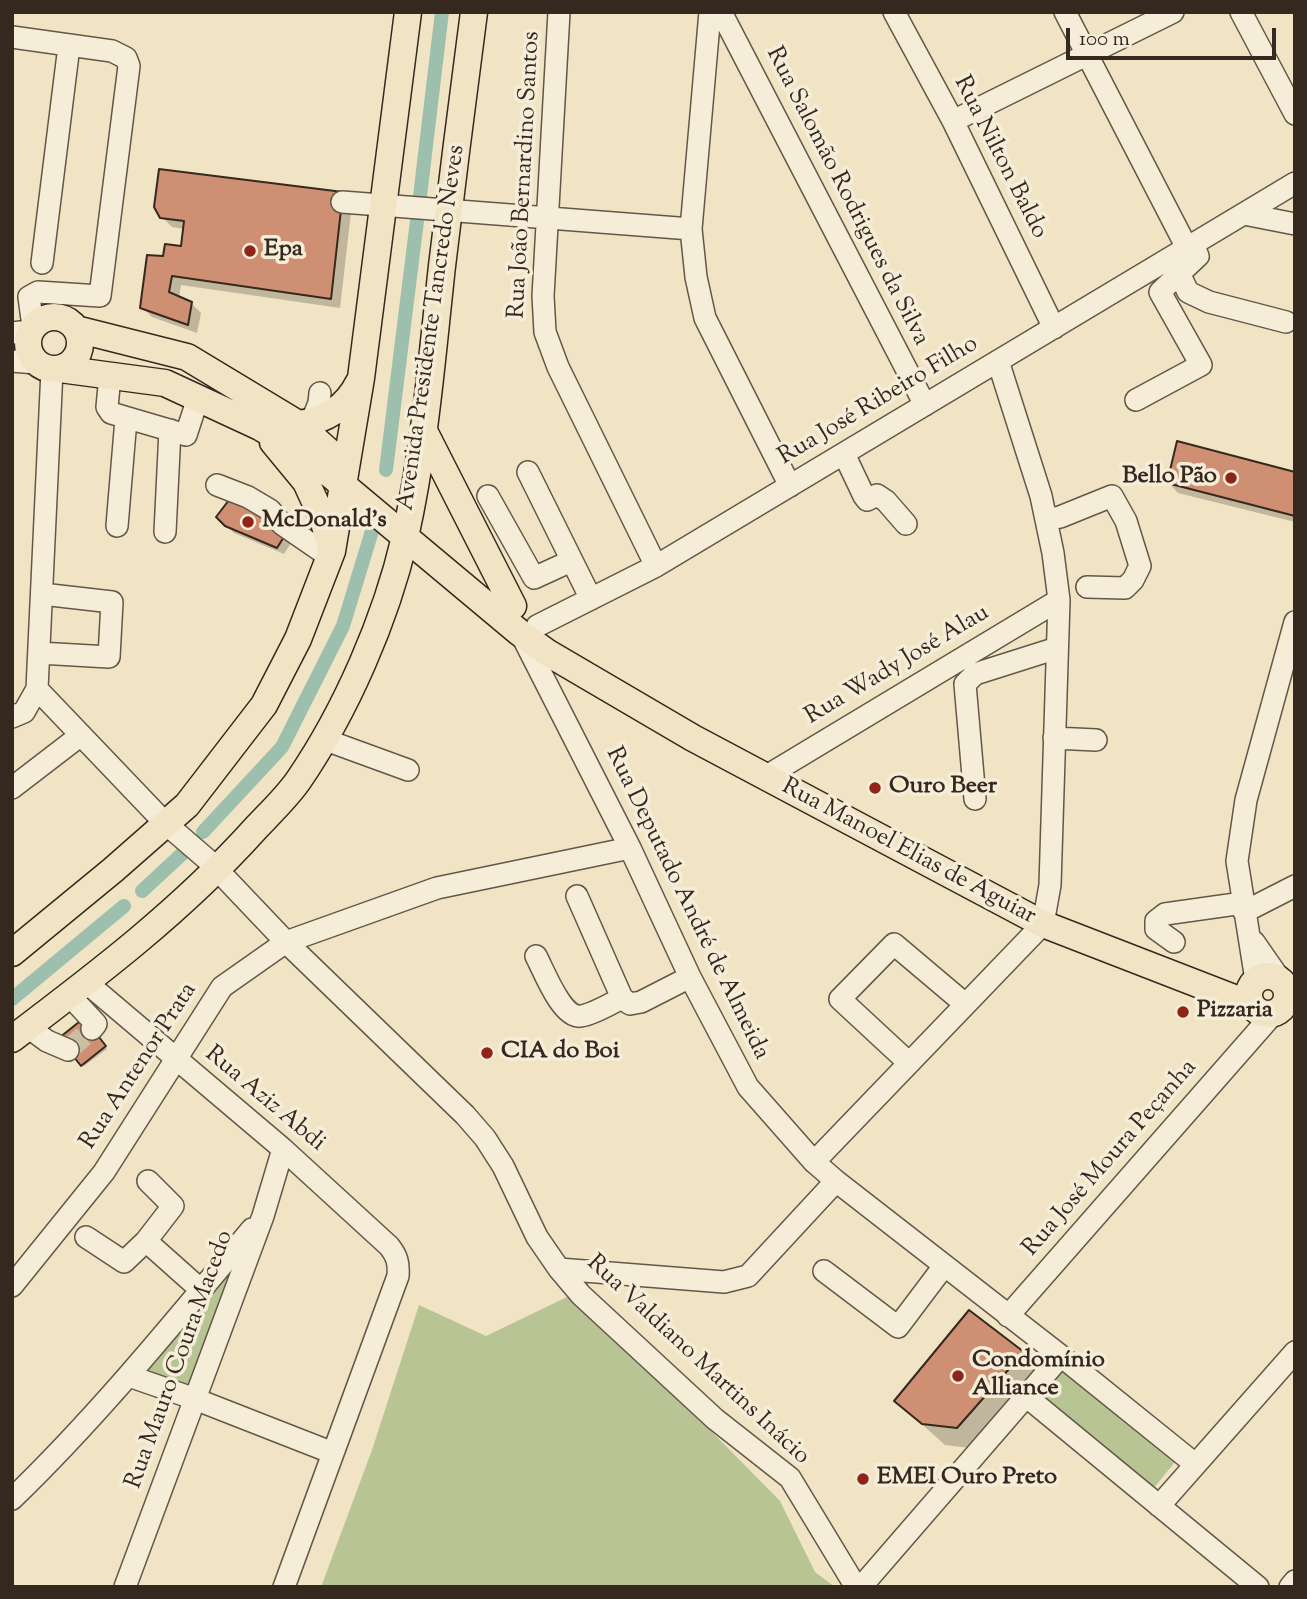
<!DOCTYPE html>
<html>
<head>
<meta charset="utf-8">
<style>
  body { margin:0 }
  #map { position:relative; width:1307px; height:1599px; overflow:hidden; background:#f1e4c4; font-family:"Sorts Mill Goudy",serif }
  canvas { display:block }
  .frame { position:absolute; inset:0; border:14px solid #34281f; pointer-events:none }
  .scale { position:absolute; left:1066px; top:28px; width:210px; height:32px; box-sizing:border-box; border:4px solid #34281f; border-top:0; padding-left:9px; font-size:21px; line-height:24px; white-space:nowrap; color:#34281f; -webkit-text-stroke:5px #f6edd9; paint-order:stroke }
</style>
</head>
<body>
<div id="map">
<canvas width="1307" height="1599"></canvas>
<div class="frame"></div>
<div class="scale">100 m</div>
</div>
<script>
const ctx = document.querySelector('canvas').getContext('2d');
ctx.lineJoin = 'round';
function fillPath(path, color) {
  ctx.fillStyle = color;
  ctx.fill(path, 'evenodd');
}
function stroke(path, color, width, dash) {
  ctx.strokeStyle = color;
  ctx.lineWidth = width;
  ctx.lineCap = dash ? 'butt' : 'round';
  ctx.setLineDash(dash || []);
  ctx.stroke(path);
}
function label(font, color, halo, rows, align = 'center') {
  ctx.font = font + ' "Sorts Mill Goudy",serif';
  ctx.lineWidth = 7;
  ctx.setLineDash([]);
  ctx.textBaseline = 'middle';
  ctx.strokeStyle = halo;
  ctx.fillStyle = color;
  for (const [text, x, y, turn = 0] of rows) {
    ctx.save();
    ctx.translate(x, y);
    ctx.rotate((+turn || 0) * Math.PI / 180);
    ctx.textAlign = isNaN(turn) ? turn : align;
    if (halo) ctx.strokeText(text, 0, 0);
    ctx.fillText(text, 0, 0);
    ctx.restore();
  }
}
const green = new Path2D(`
  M263 1216 195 1399 129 1376Z
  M569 1296 718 1438 780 1501 815 1572 835 1587H321L372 1450 419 1305 486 1336Z
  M1058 1366 1175 1462 1153 1489 1036 1393Z`);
const shadow = new Path2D(`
  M352 204 340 308 181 285 179 298 191 303 201 313 197 333 152 317 142 307 183 248 185 229 172 227 162 217Z
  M1295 474V522L1178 493 1169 483Z
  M218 517 293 540 284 554 234 533Z
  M83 1020 107 1049 84 1066 61 1038Z
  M1023 1353 1044 1375 979 1449 945 1445 896 1401Z`);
const canal = new Path2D(`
  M420 196 442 12
  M386 470 417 221
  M203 832 282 747 343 626 372 531
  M142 891 183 853
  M12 999 124 906`);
const building = new Path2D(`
  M159 169 343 192 331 299 172 276 169 292 192 302 188 325 140 308 147 255 163 256 165 244 181 246 184 221 160 218 154 207Z
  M1177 441 1295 472V516L1167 483Z
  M229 500 276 519 287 532 277 548 225 526 216 517Z
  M84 1018 106 1046 81 1066 59 1038Z
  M969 1310 1024 1352 957 1428 922 1424 894 1401Z`);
const minorTunnel = new Path2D(`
  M68 1050 92 1029`);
const minor = new Path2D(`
  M559 12 543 296 545 332 558 367 656 566
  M710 12 691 229 696 277 705 318 790 486
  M721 12 925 405
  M894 12 953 121 1054 328
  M1065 12 1187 248
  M1241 12 1295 114
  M12 37 112 51 126 58 129 66 100 296 38 292 29 297 33 327
  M953 121 1173 12
  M342 202 691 229
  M1244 214 1295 224
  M42 263 69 46
  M1180 275 1188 292 1209 302 1286 322
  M12 333 30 331
  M12 361 36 363
  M110 376 107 407 111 413 186 435 198 398
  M1136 400 1201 365 1160 292 1198 256 1193 244
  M311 423 319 403 320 393
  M844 454 864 496 867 500 877 495 886 501 906 524
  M528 472 591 599
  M217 485 248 497 270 510 282 524 330 557
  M488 496 534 578 571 561
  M1046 520 1060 517 1112 496 1126 521 1140 566 1133 580 1125 588 1087 587
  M117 526 126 419
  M165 532 170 430
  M537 626 656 566 1295 183
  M521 634 630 848 690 977 748 1087 814 1162 836 1181 1061 1356 1195 1464
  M39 653 109 657 112 602 42 594
  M37 689 165 823 209 861 286 942 465 1115 485 1138 503 1166 537 1237 559 1269 581 1295 715 1419 790 1478 856 1587
  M12 717 24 712 37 689 52 370
  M1054 738 1096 740
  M323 739 408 770
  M765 777 1059 600
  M12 788 81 735
  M975 799 965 684 975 674 1057 648
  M577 896 622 998 630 1004 641 1002 690 977
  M1244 912 1295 886
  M1174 942 1156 929V921L1165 914 1243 903
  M1254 942 1279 978
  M536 956C544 971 562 1019 581 1016 594 1014 610 1004 622 998
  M1256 980 1237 861 1246 800 1295 622
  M87 983 283 1149 389 1246C397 1256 399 1263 398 1276L284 1587
  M70 996 96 1024 92 1029
  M28 1027 47 1041 68 1050
  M909 1063 840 999 894 944 965 1004
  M814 1162 1043 924 1050 885 1059 600 1053 553 1041 496 998 361
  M148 1181 173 1206 146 1241 201 1290
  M86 1237 124 1262 146 1241
  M559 1269 724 1282 748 1276 836 1181
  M824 1271 898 1327 944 1266
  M12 1286 104 1172 222 987 286 942 437 888 630 848
  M1008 1316 1273 1014
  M129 1376 195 1399 333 1453
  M1027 1397 1258 1587
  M12 1499C99 1415 175 1321 252 1229
  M1159 1506 1295 1352
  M125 1587 263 1216 283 1149
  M861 1587 1061 1356
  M1290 1587 1295 1581`);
const major = new Path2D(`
  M28 343a26 26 0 1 1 52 0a26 26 0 1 1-52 0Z
  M76 329 187 357 298 424 337 459
  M60 369 165 383 260 427 307 455 520 633 548 653 693 738 1043 924 1252 1005
  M298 424C325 421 346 408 359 382
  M424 431 513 606
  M273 442 306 482 323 519 331 547
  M12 953 113 870 187 805 264 705 298 639 332 551 361 378 408 12
  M1249 995a19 19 0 1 1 38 0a19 19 0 1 1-38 0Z
  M12 1039C98 974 182 910 255 829 269 814 286 798 298 781 346 711 386 619 405 537 425 448 432 357 442 266 452 181 463 97 474 12`);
const markers = [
  [250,251,7,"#8f2418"],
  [1231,478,7,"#8f2418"],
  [248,522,7,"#8f2418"],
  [875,788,7,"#8f2418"],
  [1183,1012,7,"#8f2418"],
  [487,1053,7,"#8f2418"],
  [958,1376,7,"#8f2418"],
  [863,1479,7,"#8f2418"]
];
const streetNames = [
  ["Rua Nilton Baldo",999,158,63],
  ["Rua João Bernardino Santos",526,175,-87],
  ["Rua Salomão Rodrigues da Silva",846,197,63],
  ["Avenida Presidente Tancredo Neves",433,328,-82],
  ["Rua José Ribeiro Filho",879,402,-31],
  ["Rua Wady José Alau",898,666,-31],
  ["Rua Manoel Elias de Aguiar",908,853,28],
  ["Rua Deputado André de Almeida",686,904,64],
  ["Rua Antenor Prata",140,1067,-57],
  ["Rua Aziz Abdi",264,1100,40],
  ["Rua José Moura Peçanha",1111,1159,-49],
  ["Rua Mauro Coura Macedo",181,1360,-70],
  ["Rua Valdiano Martins Inácio",697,1361,43]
];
const poiNames = [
  ["Epa",264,251],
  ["Bello Pão",1217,478,"right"],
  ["McDonald's",262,522],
  ["Ouro Beer",889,788],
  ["Pizzaria",1197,1012],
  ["CIA do Boi",501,1053],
  ["Condomínio",972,1362],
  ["Alliance",972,1390],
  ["EMEI Ouro Preto",877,1479]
];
fillPath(green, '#b9c495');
fillPath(shadow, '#0003');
stroke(canal, '#9cbfae', 14);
fillPath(building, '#cf8f72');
stroke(building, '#34281f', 2);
stroke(minorTunnel, '#cbbea3', 21, [21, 10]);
stroke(minor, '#635748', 24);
stroke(major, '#34281f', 29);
stroke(minor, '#f6edd9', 21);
stroke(major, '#f1e4c4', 26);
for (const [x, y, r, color] of markers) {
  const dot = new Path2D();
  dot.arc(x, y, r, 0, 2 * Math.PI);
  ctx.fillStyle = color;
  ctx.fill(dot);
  stroke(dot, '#f6edd9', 2.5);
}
label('24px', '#34281f', '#f6edd9', streetNames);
label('bold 24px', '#34281f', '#f6edd9', poiNames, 'left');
</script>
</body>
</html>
